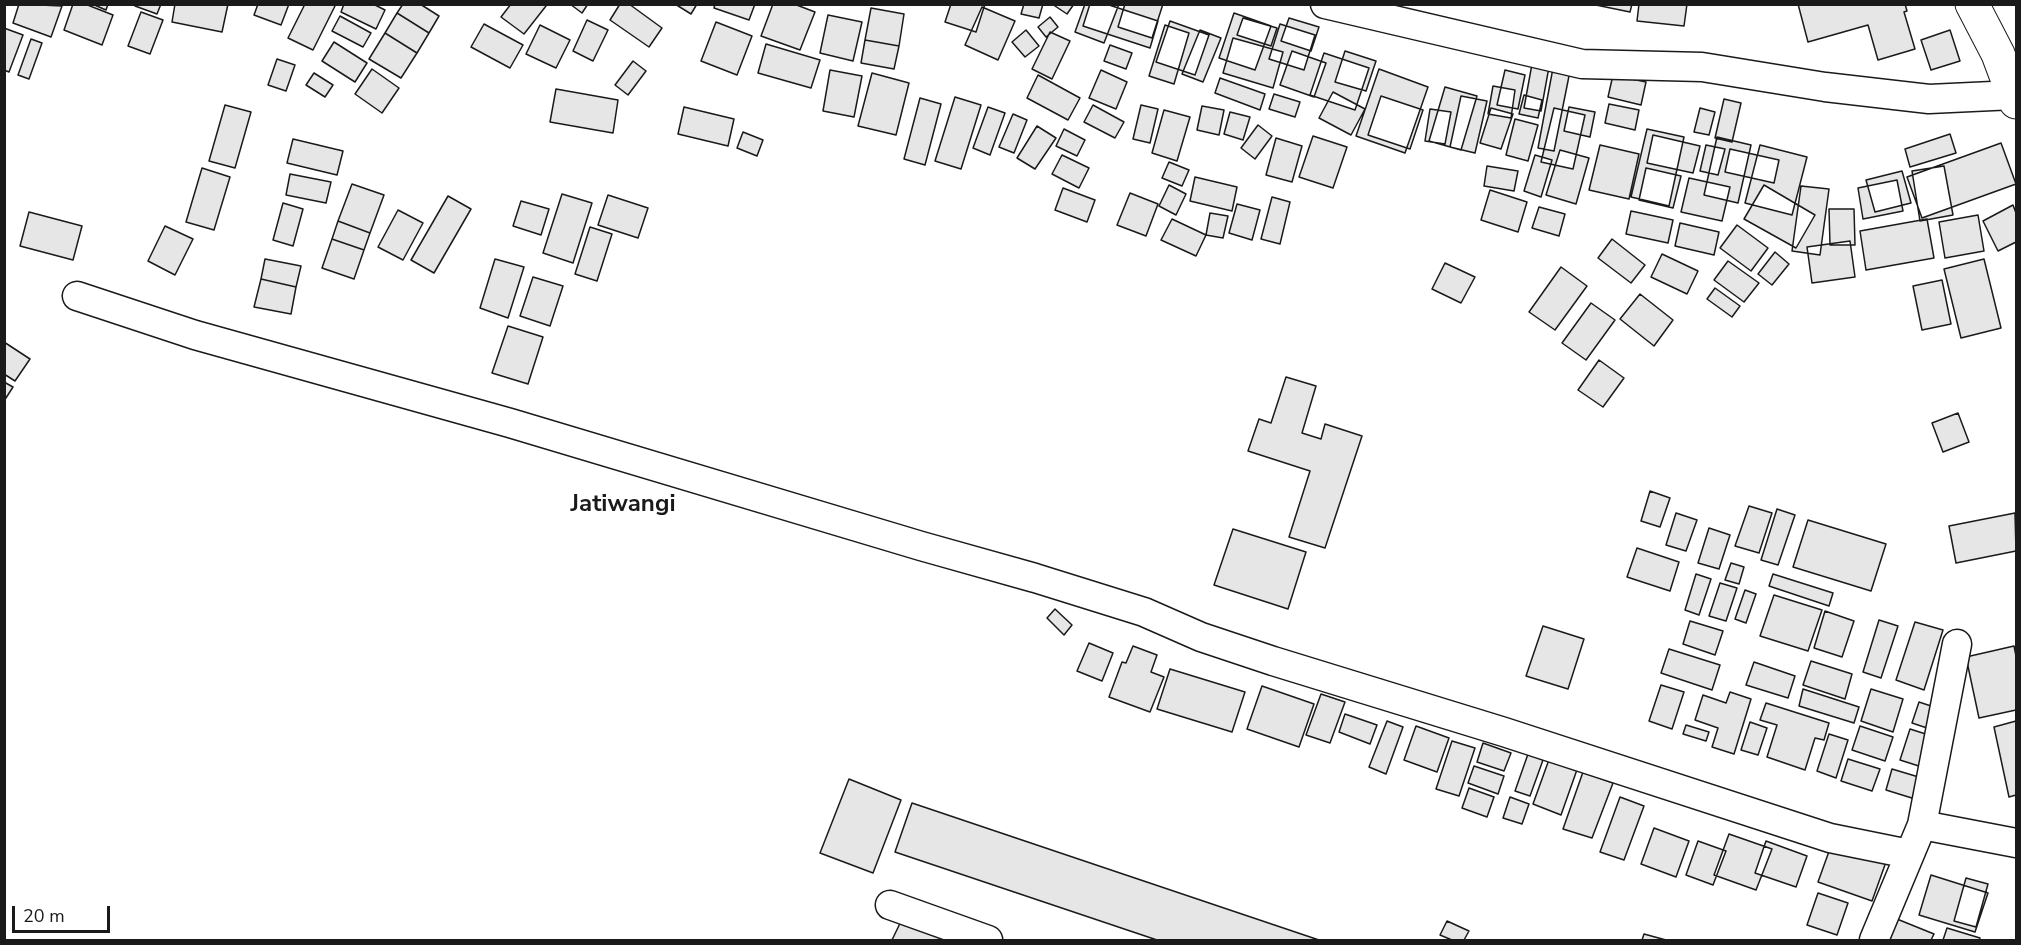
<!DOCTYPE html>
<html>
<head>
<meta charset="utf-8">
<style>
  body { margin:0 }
  #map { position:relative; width:2021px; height:945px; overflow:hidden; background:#fff; font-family:"Nunito Sans",sans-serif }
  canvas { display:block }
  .frame { position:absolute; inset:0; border:6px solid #1a1a1a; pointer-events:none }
  .scale { position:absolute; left:12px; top:906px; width:98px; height:27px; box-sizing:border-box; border:3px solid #1a1a1a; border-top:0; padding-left:8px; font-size:18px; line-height:21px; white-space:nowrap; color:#1a1a1a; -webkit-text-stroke:4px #fff; paint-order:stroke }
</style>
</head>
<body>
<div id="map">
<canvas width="2021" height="945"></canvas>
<div class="frame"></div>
<div class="scale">20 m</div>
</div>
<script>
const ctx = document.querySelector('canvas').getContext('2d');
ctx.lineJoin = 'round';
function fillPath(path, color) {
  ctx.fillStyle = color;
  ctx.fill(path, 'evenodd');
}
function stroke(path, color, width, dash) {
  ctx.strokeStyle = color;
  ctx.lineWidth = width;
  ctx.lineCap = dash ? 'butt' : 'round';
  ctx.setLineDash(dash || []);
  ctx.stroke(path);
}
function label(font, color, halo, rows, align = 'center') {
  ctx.font = font + ' "Nunito Sans",sans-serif';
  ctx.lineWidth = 4.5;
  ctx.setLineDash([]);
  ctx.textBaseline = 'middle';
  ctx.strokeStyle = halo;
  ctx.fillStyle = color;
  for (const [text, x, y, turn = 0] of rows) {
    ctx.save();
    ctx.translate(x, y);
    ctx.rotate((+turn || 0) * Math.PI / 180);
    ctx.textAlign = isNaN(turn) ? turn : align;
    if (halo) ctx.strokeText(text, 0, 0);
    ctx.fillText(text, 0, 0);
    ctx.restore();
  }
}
const building = new Path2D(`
  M19 4 62 6 51 37 13 23Z
  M73 4H85L113 15 102 45 64 30Z
  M92 4H108L106 10Z
  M135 4H161L157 14 135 6Z
  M175 4H228L222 32 172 22Z
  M258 4H289L281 25 254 15Z
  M305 4H336L313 50 288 38Z
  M344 4H373L385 10 376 29 341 12Z
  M403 4H420L439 16 429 33 397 13Z
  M511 4H543L546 6 524 34 501 17Z
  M570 4H588L582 13Z
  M620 4H629L662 28 649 47 610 20Z
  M675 4H697L691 14Z
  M715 4H755L749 20 714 8Z
  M773 4H794L815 12 800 50 761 36Z
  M951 4H985L976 32 945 22Z
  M1024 4H1043L1039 18 1021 14Z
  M1052 4H1074L1067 14Z
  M1085 4H1119L1104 43 1075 32Z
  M1090 4H1106L1158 21 1150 48 1083 26Z
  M1125 4H1163L1152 38 1118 27Z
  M1591 4H1632L1630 12Z
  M1639 4H1687L1684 26 1637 21Z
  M1798 4H1905L1907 11 1904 12 1915 49 1878 60 1868 25 1808 42Z
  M982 7 1015 21 998 60 965 45Z
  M871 8 904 14 899 46 865 40Z
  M141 12 163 20 150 54 128 46Z
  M397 13 429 33 417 53 385 33Z
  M1234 13 1271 26 1255 70 1219 58Z
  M828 15 862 22 853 61 820 53Z
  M340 16 371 33 363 47 332 31Z
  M1050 17 1058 27 1046 37 1038 27Z
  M1243 18 1277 28 1271 46 1237 35Z
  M1289 18 1319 27 1311 51 1281 41Z
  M587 20 608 30 593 61 573 51Z
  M1170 21 1209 35 1195 75 1156 62Z
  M716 22 752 36 737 75 701 61Z
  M484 24 523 45 510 68 471 47Z
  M1280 24 1315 35 1304 70 1269 59Z
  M540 25 570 40 556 68 526 54Z
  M1165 25 1189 33 1174 84 1149 76Z
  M4 28 23 35 9 72 4 70Z
  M1026 30 1039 46 1025 57 1012 42Z
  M1200 30 1221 38 1203 82 1182 74Z
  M1950 30 1960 61 1931 70 1921 40Z
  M1050 32 1070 41 1052 79 1032 69Z
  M385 33 417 53 401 78 369 59Z
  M1233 38 1283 52 1273 88 1223 73Z
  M31 39 42 43 29 79 18 75Z
  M865 40 899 46 894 69 861 63Z
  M334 42 367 63 355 82 322 61Z
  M766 44 820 60 811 88 758 73Z
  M1110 45 1132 53 1126 69 1104 61Z
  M1292 51 1326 63 1314 97 1280 85Z
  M1345 51 1376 61 1366 91 1335 82Z
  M1324 53 1369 68 1355 110 1310 95Z
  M277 59 295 65 286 91 268 85Z
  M633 61 646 71 628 95 615 85Z
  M1532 64 1549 67 1541 111 1524 108Z
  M1553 68 1570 71 1554 151 1538 148Z
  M372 69 399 88 382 113 355 94Z
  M1379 69 1428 87 1405 153 1356 136Z
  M830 70 862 76 854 117 823 111Z
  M1101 70 1127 82 1116 109 1089 98Z
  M1505 70 1525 75 1518 109 1497 105Z
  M314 73 333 85 325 97 306 85Z
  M872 73 909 83 896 135 858 126Z
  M1038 75 1080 98 1068 120 1027 98Z
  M1613 75 1646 82 1641 105 1608 97Z
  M1220 78 1265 94 1260 110 1215 93Z
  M1493 86 1515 90 1511 118 1488 114Z
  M1445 87 1477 96 1461 150 1429 141Z
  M556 89 618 100 613 133 550 122Z
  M1333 92 1365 109 1351 135 1319 118Z
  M1274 94 1300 102 1295 117 1269 109Z
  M1524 95 1542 100 1538 118 1519 114Z
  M1381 96 1423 110 1410 149 1368 135Z
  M1461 96 1487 101 1475 153 1450 147Z
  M955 97 981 105 961 169 935 161Z
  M920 98 941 104 925 165 904 159Z
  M1724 99 1741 103 1732 142 1715 138Z
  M1609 104 1639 110 1635 130 1605 123Z
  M225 105 251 112 235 168 209 161Z
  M1093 105 1124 122 1115 138 1084 122Z
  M1141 105 1158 109 1150 143 1133 139Z
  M1202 106 1224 110 1219 135 1197 130Z
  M684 107 734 119 728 146 678 134Z
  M988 107 1005 113 990 155 973 148Z
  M1569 107 1595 112 1590 137 1564 131Z
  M1491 108 1513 114 1501 149 1480 143Z
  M1554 108 1585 115 1573 169 1541 162Z
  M1700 108 1715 112 1709 135 1694 132Z
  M1430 109 1451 112 1445 144 1425 141Z
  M1164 110 1190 117 1177 161 1152 153Z
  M1230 112 1250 117 1243 140 1224 134Z
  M1013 114 1027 120 1014 153 999 147Z
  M1515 119 1538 125 1528 161 1506 155Z
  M1258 125 1272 136 1255 159 1241 148Z
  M1037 126 1056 138 1035 169 1017 158Z
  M1064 129 1085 140 1077 156 1056 146Z
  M1647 129 1684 137 1669 206 1631 197Z
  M743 132 763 140 757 156 737 148Z
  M1950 134 1956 153 1910 167 1905 149Z
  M1653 135 1700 146 1693 173 1647 163Z
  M1313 136 1347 147 1333 188 1299 177Z
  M1717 137 1751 145 1738 203 1704 195Z
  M1276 138 1302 146 1292 182 1266 175Z
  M293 139 343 151 337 175 287 163Z
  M2001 143 2016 184 1922 218 1907 177Z
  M1600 145 1639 154 1629 199 1589 190Z
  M1706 145 1725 149 1718 175 1700 171Z
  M1760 145 1807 157 1792 215 1745 203Z
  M1730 149 1779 160 1774 183 1725 172Z
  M1560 150 1589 158 1576 204 1546 195Z
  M1062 155 1089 168 1079 188 1052 174Z
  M1535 155 1552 160 1541 197 1524 191Z
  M1169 162 1189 170 1182 186 1162 178Z
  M1487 166 1518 171 1514 191 1484 186Z
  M1944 166 1953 215 1920 221 1912 171Z
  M202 168 230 177 214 230 186 222Z
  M1646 168 1681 176 1673 208 1639 200Z
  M1902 171 1911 203 1875 212 1866 180Z
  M290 174 331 182 326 203 286 195Z
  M1195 177 1237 187 1232 211 1190 201Z
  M1689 178 1730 187 1722 221 1681 212Z
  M1897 180 1903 211 1863 219 1858 188Z
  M352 184 384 195 370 233 338 221Z
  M1169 185 1186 194 1176 215 1159 206Z
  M1764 185 1815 215 1796 248 1744 219Z
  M1801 186 1829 189 1820 255 1792 251Z
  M1063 188 1095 200 1087 222 1055 210Z
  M1490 190 1527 202 1518 232 1481 220Z
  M1130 193 1158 204 1146 236 1117 225Z
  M562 194 592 203 573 263 543 253Z
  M608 195 648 208 638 238 598 225Z
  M448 196 471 209 434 273 411 260Z
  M1272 197 1290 202 1280 244 1261 239Z
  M521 201 549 209 541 235 513 226Z
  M283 203 303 209 293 246 273 240Z
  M1237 204 1260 210 1252 240 1229 233Z
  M2013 205 2016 213V242L1998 251 1983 221Z
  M1539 207 1565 214 1559 236 1532 228Z
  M1829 209H1854L1855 245H1830Z
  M398 210 423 223 403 260 378 247Z
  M1631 211 1673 220 1668 243 1626 234Z
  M29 212 82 226 73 260 20 246Z
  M1210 213 1228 216 1223 238 1206 235Z
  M1978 215 1984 251 1945 258 1939 222Z
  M1172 219 1206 235 1196 256 1161 240Z
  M1927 219 1934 258 1866 270 1860 231Z
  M338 221 370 233 364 250 332 239Z
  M1680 223 1719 232 1714 255 1675 246Z
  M1737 225 1768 248 1751 271 1720 248Z
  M165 226 193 239 175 275 148 261Z
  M590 227 612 234 597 281 575 274Z
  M332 239 364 250 354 279 322 268Z
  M1612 239 1645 265 1631 283 1598 258Z
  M1850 241 1855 277 1812 283 1807 247Z
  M1775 252 1789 264 1772 285 1758 274Z
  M1662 254 1698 271 1687 294 1651 277Z
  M265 259 301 266 296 287 261 279Z
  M495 259 524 267 508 318 480 308Z
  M1984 259 2001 328 1961 338 1944 269Z
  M1728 261 1759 283 1744 302 1714 280Z
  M1445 263 1475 277 1461 303 1432 289Z
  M1561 267 1587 286 1555 330 1529 312Z
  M533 277 563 286 550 326 520 316Z
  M261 279 296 287 291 314 254 307Z
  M1942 280 1951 324 1922 330 1913 286Z
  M1715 288 1740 306 1732 317 1707 299Z
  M1640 294 1673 320 1654 346 1620 319Z
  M1591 303 1615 320 1586 360 1562 343Z
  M508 326 543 337 528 384 492 373Z
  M4 342 30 359 15 381 4 374Z
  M1599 360 1624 378 1603 407 1578 390Z
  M1286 377 1316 386 1302 433 1321 439 1325 424 1362 436 1325 548 1289 537 1310 471 1248 451 1259 419 1271 423Z
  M4 382 13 387 4 401Z
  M1958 413 1969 442 1943 452 1932 423Z
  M1650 491 1670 498 1660 527 1641 521Z
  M1749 506 1772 513 1759 553 1735 546Z
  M1777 509 1795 515 1778 565 1761 560Z
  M1676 513 1697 520 1686 551 1666 545Z
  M2015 513 2016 551 1956 563 1949 526Z
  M1808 520 1886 544 1871 591 1793 567Z
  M1709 528 1730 535 1719 569 1698 563Z
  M1233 529 1306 552 1288 609 1214 585Z
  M1637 548 1679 562 1670 591 1627 577Z
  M1731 563 1744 567 1739 584 1725 580Z
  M1696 574 1711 579 1699 615 1685 610Z
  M1773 574 1833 593 1829 606 1769 586Z
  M1720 583 1737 588 1726 621 1709 616Z
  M1745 590 1756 594 1746 623 1735 619Z
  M1774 595 1822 610 1808 651 1760 636Z
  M1055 609 1072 625 1064 635 1047 618Z
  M1825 611 1854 621 1842 657 1814 648Z
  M1879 620 1898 626 1881 678 1863 672Z
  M1690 621 1723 631 1715 655 1683 644Z
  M1915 622 1943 630 1924 690 1896 680Z
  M1543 626 1584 639 1568 689 1526 676Z
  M1089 643 1113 653 1102 681 1077 671Z
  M1133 646 1157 655 1151 672 1164 677 1150 712 1109 697 1122 662 1126 663Z
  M2014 646 2016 656V710L1979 718 1966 657Z
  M1669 649 1720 665 1712 690 1661 673Z
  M1811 661 1852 674 1845 699 1803 685Z
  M1754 662 1795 676 1788 698 1746 685Z
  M1170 669 1245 692 1232 732 1157 709Z
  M1661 685 1684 692 1672 729 1649 721Z
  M1262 686 1314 704 1299 747 1247 729Z
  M1803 689 1859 707 1854 723 1799 706Z
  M1871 689 1903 699 1893 732 1861 721Z
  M1730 692 1751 699 1734 754 1712 747 1718 728 1695 720 1703 695 1726 703Z
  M1321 694 1345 702 1330 743 1306 735Z
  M1919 702 1937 708 1930 729 1912 723Z
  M1766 703 1829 723 1824 740 1815 738 1805 770 1767 757 1777 725 1760 720Z
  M1345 714 1377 725 1370 744 1339 732Z
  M1387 721 1403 727 1386 774 1369 767Z
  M2016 721V795L2009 797 1994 727Z
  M1750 722 1767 728 1758 755 1741 750Z
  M1686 725 1709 732 1706 741 1683 734Z
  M1416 726 1449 738 1437 772 1404 760Z
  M1860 726 1893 737 1885 761 1852 750Z
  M1910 729 1932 736 1922 767 1900 760Z
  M1829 734 1848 740 1836 778 1817 771Z
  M1452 741 1475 748 1459 796 1436 789Z
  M1483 743 1511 753 1504 771 1477 762Z
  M1528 754 1543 760 1530 796 1515 791Z
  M1551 754 1579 764 1561 815 1533 804Z
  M1848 759 1880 769 1872 791 1841 781Z
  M1474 766 1504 776 1498 794 1468 783Z
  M1892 769 1922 778 1915 799 1886 790Z
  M1583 772 1613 783 1592 838 1563 829Z
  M849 779 901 800 873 873 820 853Z
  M1469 788 1494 797 1487 817 1462 808Z
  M1510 797 1529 804 1522 824 1503 818Z
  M1620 797 1644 806 1624 860 1600 852Z
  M912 803 1319 940H1157L895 852Z
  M1654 828 1689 841 1676 877 1641 864Z
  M1729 834 1772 849 1756 890 1714 875Z
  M1698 841 1726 851 1713 885 1686 875Z
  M1766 841 1807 856 1796 887 1755 873Z
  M1832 843 1886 862 1872 901 1818 882Z
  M1931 875 1988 893 1975 932 1919 915Z
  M1966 878 1988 884 1976 927 1954 921Z
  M1818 893 1848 903 1837 935 1807 925Z
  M904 915 962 940H892Z
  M1892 917 1934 934 1931 940H1891L1883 938Z
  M1447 921 1469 931 1464 940H1452L1440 935Z
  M1947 928 1980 938 1979 940H1943Z
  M1644 934 1666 940H1642Z`);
const minor = new Path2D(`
  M1325 4 1582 64 1702 67 1825 87 1929 99 2014 95
  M77 296 195 335 510 423 921 546 1035 578 1144 612 1201 637 1273 661 1504 732 1830 838 1909 854
  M1922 825 2016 843
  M890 905 988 940
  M1874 940 1922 825 1957 644`);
const trunk = new Path2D(`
  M1972 4 1998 54 2016 102`);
const districtNames = [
  ["Jatiwangi",623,505]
];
fillPath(building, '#e6e6e6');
stroke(building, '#1a1a1a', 1.5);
stroke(minor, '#1a1a1a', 31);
stroke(trunk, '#1a1a1a', 35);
stroke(minor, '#fff', 28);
stroke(trunk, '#fff', 33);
label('bold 24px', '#1a1a1a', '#fff', districtNames);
</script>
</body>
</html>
